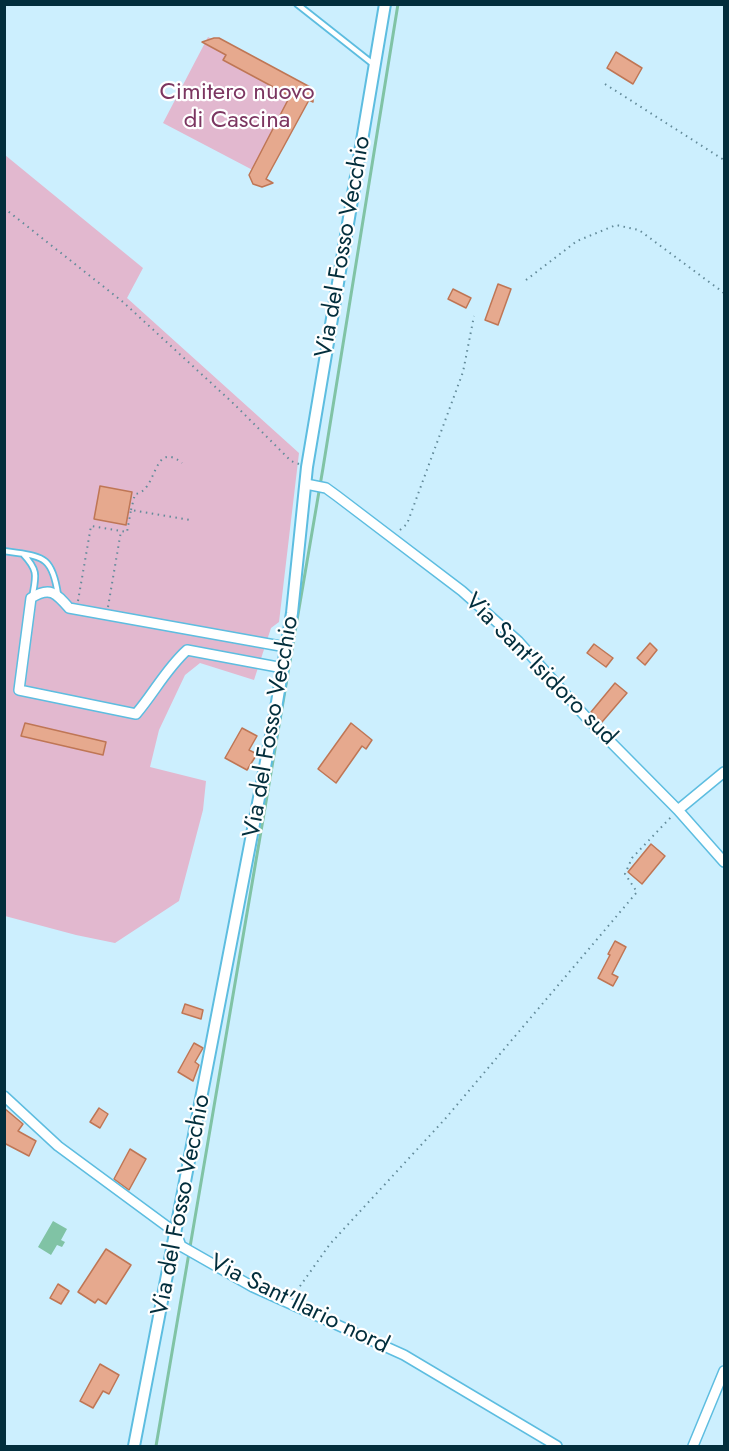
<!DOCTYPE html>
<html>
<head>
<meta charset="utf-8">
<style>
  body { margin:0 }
  #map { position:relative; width:729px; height:1451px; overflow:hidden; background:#cceffe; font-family:Jost,sans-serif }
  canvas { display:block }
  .frame { position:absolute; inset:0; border:6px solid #022e3c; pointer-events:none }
</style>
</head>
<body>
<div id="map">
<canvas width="729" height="1451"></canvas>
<div class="frame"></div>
</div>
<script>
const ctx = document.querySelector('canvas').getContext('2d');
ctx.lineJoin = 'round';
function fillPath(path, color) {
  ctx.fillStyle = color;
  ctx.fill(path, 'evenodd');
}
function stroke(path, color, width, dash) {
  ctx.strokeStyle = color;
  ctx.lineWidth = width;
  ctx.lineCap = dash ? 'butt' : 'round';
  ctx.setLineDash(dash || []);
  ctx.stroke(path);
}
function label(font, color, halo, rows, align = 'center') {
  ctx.font = font + ' Jost,sans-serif';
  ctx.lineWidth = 4.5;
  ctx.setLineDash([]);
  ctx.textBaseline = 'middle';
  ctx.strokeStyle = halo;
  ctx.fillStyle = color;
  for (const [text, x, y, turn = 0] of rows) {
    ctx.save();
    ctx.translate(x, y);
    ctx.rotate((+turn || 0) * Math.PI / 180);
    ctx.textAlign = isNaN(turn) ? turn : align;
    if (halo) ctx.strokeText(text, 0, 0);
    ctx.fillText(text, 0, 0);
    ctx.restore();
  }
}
const green = new Path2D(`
  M208 37 311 92 266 177 163 123Z
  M5 155 143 268 127 298 299 453 279 622 271 628 254 680 200 663 185 675 159 730 150 767 206 781 203 810 179 901 115 943 76 935 5 916Z`);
const water = new Path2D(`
  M53 1221 67 1229 61 1240 65 1242 62 1247 57 1245 51 1255 38 1247Z`);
const stream = new Path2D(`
  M156 1446 323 468 398 4`);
const building = new Path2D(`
  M214 38H219L310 87 313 90V102L309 100 266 179 273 183 262 187 253 184 249 175 290 96 223 60 226 55 202 42Z
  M616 52 642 68 633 84 607 68Z
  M498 284 511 289 498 325 485 320Z
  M453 289 471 298 466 308 448 299Z
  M100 486 132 492 126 525 94 519Z
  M650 643 657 650 645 665 637 658Z
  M594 644 613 658 606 667 587 653Z
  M615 683 627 693 602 722 591 712Z
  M25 723 106 742 103 755 21 736Z
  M351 723 372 740 366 749 362 746 336 783 318 769Z
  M242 728 257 736 249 750 257 754 247 770 225 758Z
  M651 844 665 856 642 884 628 872Z
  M615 941 626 947 612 974 618 977 613 986 598 978 610 955 608 954Z
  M185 1004 203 1010 201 1019 182 1013Z
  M194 1043 203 1048 195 1062 199 1065 193 1081 178 1072Z
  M4 1108 23 1124 18 1131 36 1141 29 1156 4 1143Z
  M99 1108 108 1114 100 1128 90 1122Z
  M130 1149 146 1159 129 1190 114 1179Z
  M106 1249 131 1265 106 1304 98 1299 95 1303 78 1292Z
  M58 1284 69 1291 61 1304 50 1298Z
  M100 1364 119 1375 109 1394 103 1391 93 1408 80 1401Z`);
const path = new Path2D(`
  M605 84 724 160
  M4 208 123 302 234 404 291 461 299 464
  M526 280 577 241 616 225 639 230 724 293
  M131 510 135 494C158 492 152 439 182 463
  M400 530 407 524 463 372 474 316
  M78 601 91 526 127 532 131 510 190 520
  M108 607 121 531
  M293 1296 330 1244 445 1119 637 892 625 874 632 858 672 816`);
const service = new Path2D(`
  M297 4 373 64
  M4 551C41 557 52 553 58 595
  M23 554C39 571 36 576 32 598`);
const minor = new Path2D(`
  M306 484 326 488 337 496 462 591 518 641 585 716 678 810 724 862
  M283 668 187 650C166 669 154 693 136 714L19 690 31 598C50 586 56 593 69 608L286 647
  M678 810 724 772
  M4 1096 58 1146 176 1233 181 1246 253 1287 404 1355 557 1446
  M693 1446 724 1371`);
const tertiary = new Path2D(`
  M134 1446 274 720 292 613 307 467 385 4`);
const parkNames = [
  ["Cimitero nuovo",237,93],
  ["di Cascina",237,121]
];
const streetNames = [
  ["Via del Fosso Vecchio",344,247,-80],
  ["Via Sant'Isidoro sud",540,670,45],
  ["Via del Fosso Vecchio",272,727,-80],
  ["Via del Fosso Vecchio",182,1205,-79],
  ["Via Sant'Ilario nord",299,1305,26]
];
fillPath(green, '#e2b8cf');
fillPath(water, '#80c3a5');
stroke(stream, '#80c3a5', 3);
fillPath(building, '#e6a98e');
stroke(building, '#bf7655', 1.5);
stroke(service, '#5dbde0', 8);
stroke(minor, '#5dbde0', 12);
stroke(tertiary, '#5dbde0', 14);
stroke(path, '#638b9a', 2, [1.5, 4.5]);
stroke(service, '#fff', 4.5);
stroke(minor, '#fff', 9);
stroke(tertiary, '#fff', 10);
label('24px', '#7c3661', '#fff', parkNames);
label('24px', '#022e3c', '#fff', streetNames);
</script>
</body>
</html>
